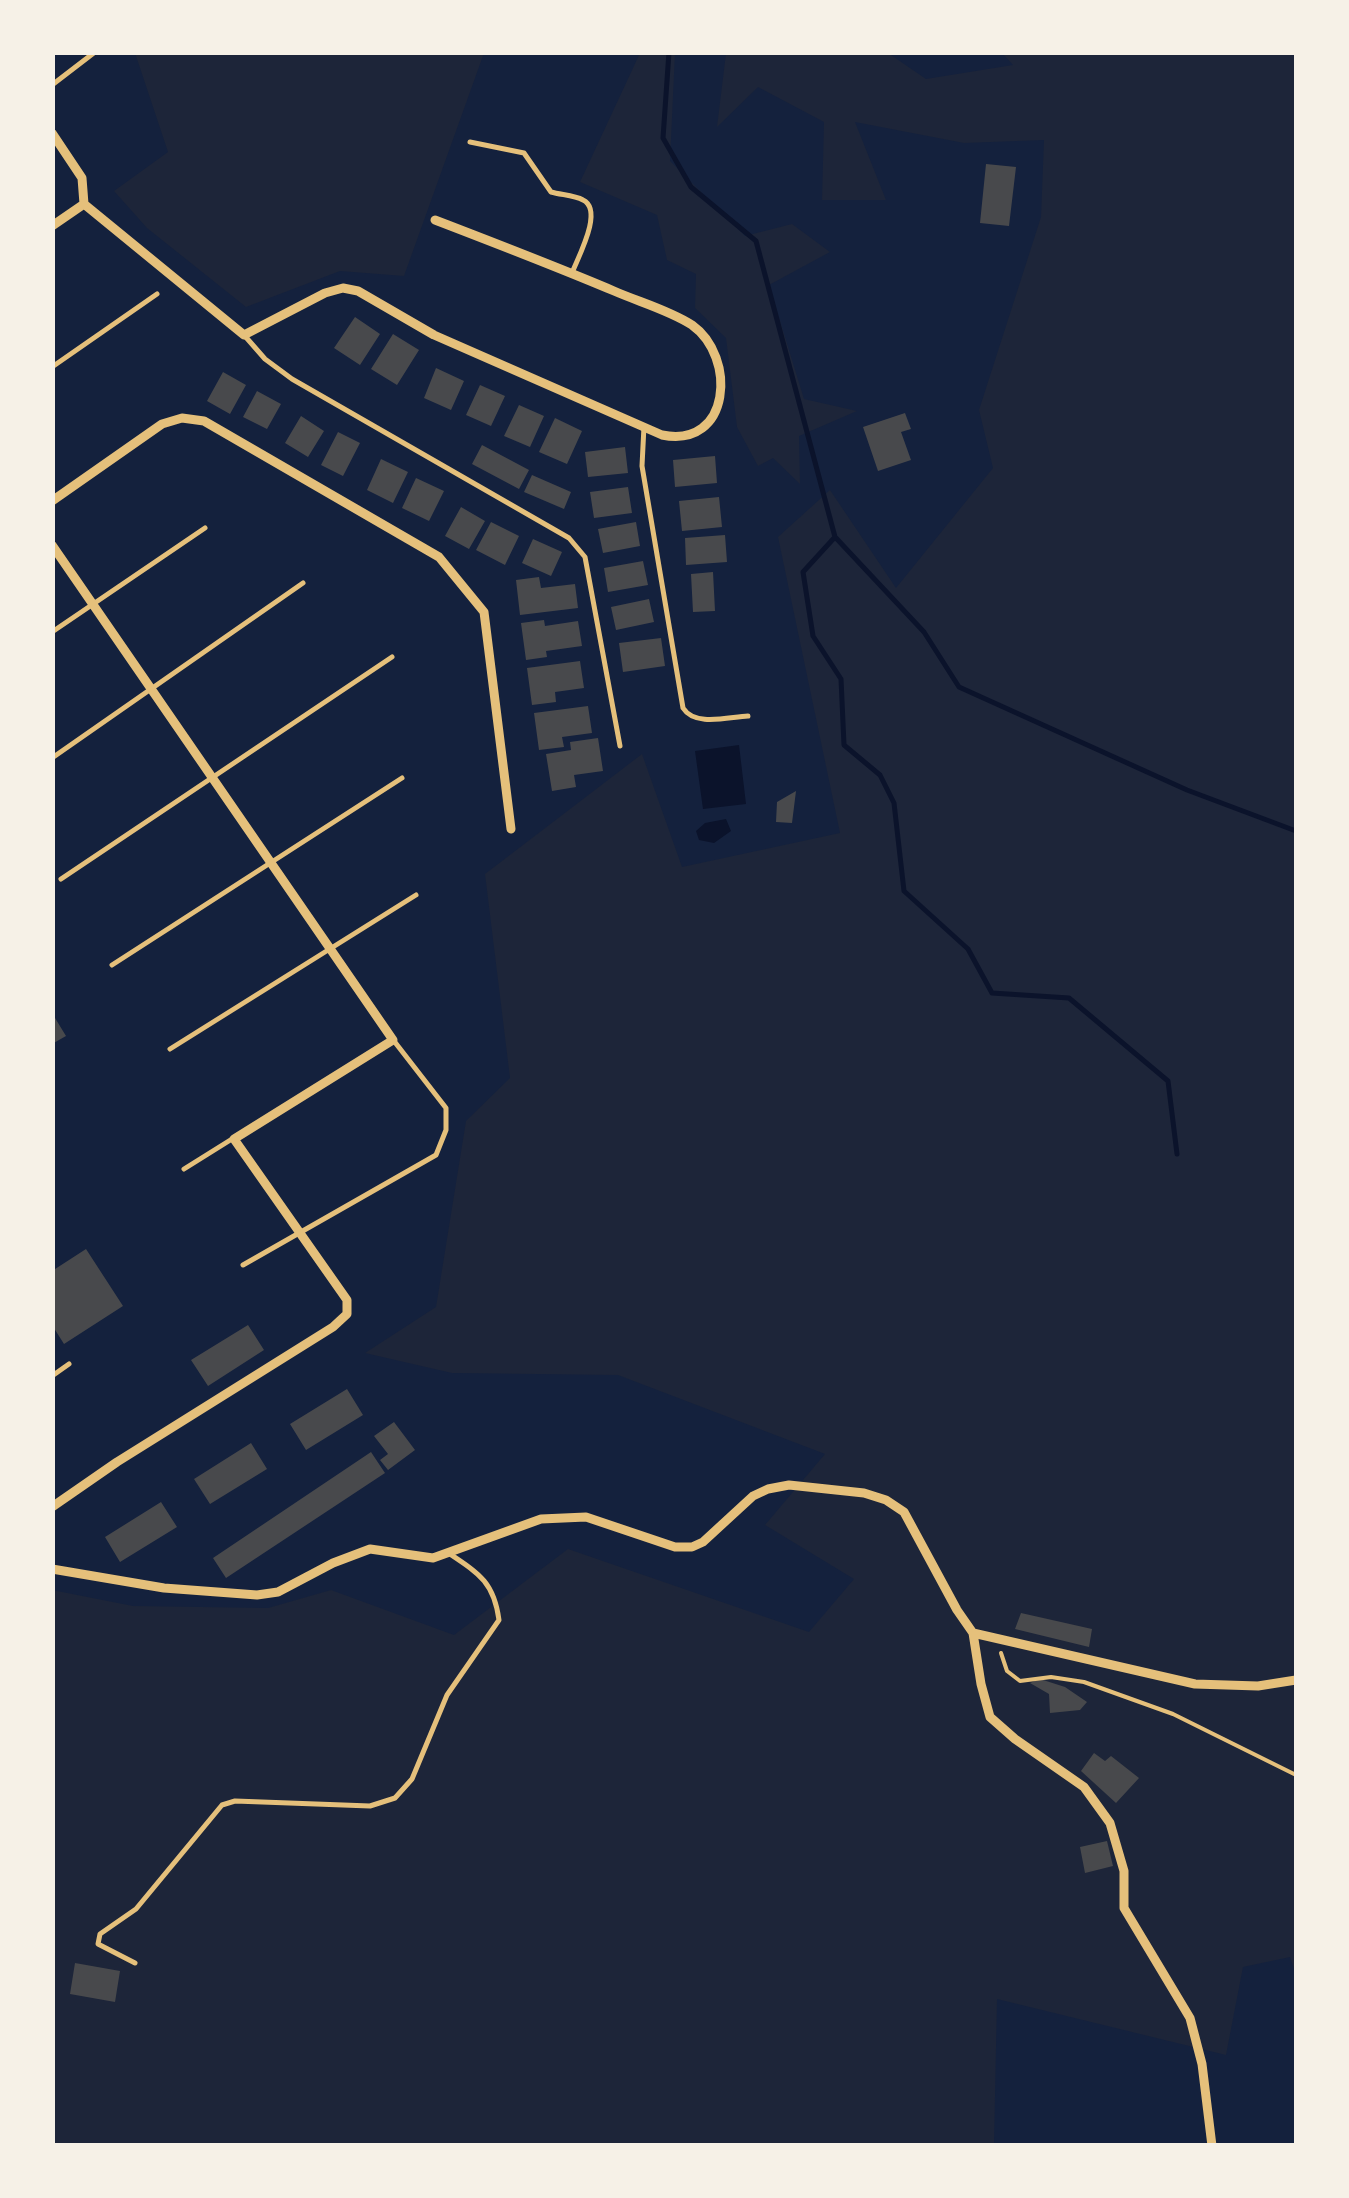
<!DOCTYPE html>
<html>
<head>
<meta charset="utf-8">
<style>
  body { margin:0 }
  #map { position:relative; width:1349px; height:2198px; overflow:hidden; background:#14213d; font-family:Manrope,sans-serif }
  canvas { display:block }
  .frame { position:absolute; inset:0; border:55px solid #f6f1e7; pointer-events:none }
</style>
</head>
<body>
<div id="map">
<canvas width="1349" height="2198"></canvas>
<div class="frame"></div>
</div>
<script>
const ctx = document.querySelector('canvas').getContext('2d');
ctx.lineJoin = 'round';
function fillPath(path, color) {
  ctx.fillStyle = color;
  ctx.fill(path, 'evenodd');
}
function stroke(path, color, width, dash) {
  ctx.strokeStyle = color;
  ctx.lineWidth = width;
  ctx.lineCap = dash ? 'butt' : 'round';
  ctx.setLineDash(dash || []);
  ctx.stroke(path);
}
const green = new Path2D(`
  M135 53H484L404 276 340 271 246 307 147 228 114 191 168 152Z
  M640 53H675L670 161 745 236 792 224 830 252 769 285 804 399 857 411 799 436 800 484 773 458 758 466 737 427 726 338 695 308 696 274 667 260 657 215 580 182Z
  M726 53H888L926 79 1013 65 1002 53H1296V1975L1290 1957 1243 1967 1226 2055 997 1999 994 2145H53L52 1590 133 1606 268 1608 331 1590 454 1635 568 1549 809 1632 854 1579 765 1525 825 1454 618 1375 452 1373 365 1353 436 1307 466 1121 510 1078 485 874 642 754 682 867 840 833 778 537 830 490 896 588 993 468 979 410 1041 217 1044 140 964 143 855 122 886 200H822L824 122 758 87 717 127Z`);
const water = new Path2D(`
  M739 745 746 804 703 809 695 751Z
  M726 819 731 831 714 843 699 840 696 831 705 823Z`);
const stream = new Path2D(`
  M669 52 663 138 691 187 756 241 835 537 803 572 813 636 841 679 844 745 880 775 894 803 904 891 968 949 992 993 1069 998 1168 1081 1177 1154
  M836 538 924 632 959 687 1187 790 1296 831`);
const building = new Path2D(`
  M986 164 1016 167 1009 226 980 223Z
  M355 317 380 334 360 365 334 348Z
  M393 334 419 350 397 385 371 369Z
  M436 368 464 381 451 410 424 398Z
  M223 372 246 385 230 414 207 401Z
  M480 385 505 396 491 426 466 415Z
  M257 391 281 404 267 429 243 417Z
  M519 405 544 416 530 447 504 436Z
  M905 413 911 429 901 432 911 460 878 471 863 427Z
  M301 416 324 431 308 457 285 443Z
  M555 418 582 431 567 464 539 452Z
  M338 432 360 443 343 476 321 465Z
  M482 445 529 470 519 489 472 464Z
  M625 447 628 473 588 477 585 452Z
  M715 456 717 483 675 487 673 460Z
  M381 459 408 472 393 503 367 490Z
  M532 475 571 492 564 509 524 492Z
  M416 478 444 491 429 521 402 508Z
  M628 487 632 513 594 518 590 492Z
  M719 497 722 527 682 531 679 501Z
  M461 507 485 521 469 549 445 536Z
  M491 522 519 536 505 565 476 550Z
  M636 522 640 546 603 553 598 529Z
  M725 535 727 562 686 565 685 538Z
  M533 539 562 552 551 576 522 563Z
  M643 561 648 585 608 592 604 568Z
  M713 572 715 611 693 612 691 574Z
  M539 577 541 588 575 584 578 608 520 615 516 580Z
  M649 599 654 622 616 630 611 607Z
  M544 620 545 626 578 621 582 646 546 651 547 657 526 660 521 623Z
  M661 638 665 666 623 672 619 643Z
  M580 661 584 688 555 692 556 702 532 705 527 668Z
  M588 706 592 733 562 737 564 747 539 750 534 713Z
  M598 738 603 771 574 775 576 787 552 791 546 754 571 750 570 742Z
  M796 791 792 823 776 822 777 802Z
  M52 1013 66 1036 52 1044Z
  M86 1249 123 1306 64 1344 52 1325V1271Z
  M248 1325 264 1350 208 1386 191 1360Z
  M347 1389 363 1415 306 1450 290 1424Z
  M394 1422 415 1450 388 1470 380 1460 388 1454 374 1436Z
  M251 1443 267 1469 210 1504 194 1479Z
  M371 1452 385 1473 226 1578 213 1558Z
  M161 1502 177 1527 120 1562 105 1537Z
  M1021 1613 1092 1629 1089 1647 1015 1629Z
  M1040 1679 1065 1687 1087 1702 1080 1710 1050 1713 1049 1694 1030 1683Z
  M1094 1753 1105 1761 1111 1756 1139 1778 1116 1803 1081 1771Z
  M1107 1841 1113 1866 1085 1873 1080 1847Z
  M75 1963 120 1971 115 2002 70 1994Z`);
const path = new Path2D(`
  M1001 1653 1007 1671 1020 1681 1051 1677 1084 1682 1173 1714 1296 1775`);
const service = new Path2D(`
  M52 85 95 52
  M470 142 524 153 551 192C561 195 574 195 583 200 604 210 578 257 572 273
  M244 335 265 359 292 379 569 538 585 557 620 746
  M52 367 157 294
  M644 426 642 466 683 708C695 727 728 717 748 716
  M52 632 205 528
  M52 758 303 583
  M61 879 392 657
  M112 965 402 778
  M170 1049 416 895
  M184 1169 232 1139
  M243 1265 436 1155 446 1130V1108L394 1041
  M52 1376 69 1364
  M135 1963 98 1944 100 1934 136 1909 222 1805 235 1801 370 1806 395 1798 412 1779 447 1695 499 1620C494 1583 480 1574 450 1554`);
const minor = new Path2D(`
  M52 133 82 178 84 204
  M84 204 244 335 325 293 343 288 358 291 434 335 662 435C731 449 737 357 692 325 669 310 639 302 614 291 555 266 495 243 435 220
  M52 226 84 204
  M52 501 162 424 182 418 204 421 439 557 484 612 511 829
  M52 545 393 1040 234 1139 347 1300V1314L333 1327 117 1462 52 1507
  M52 1569 164 1588 257 1595 278 1592 333 1563 370 1549 433 1558 541 1519 586 1517 675 1547H692L703 1542 753 1496 768 1489 789 1485 864 1493 886 1500 904 1512 957 1610 973 1633 981 1684 990 1717 1015 1739 1084 1787 1110 1823 1124 1871V1908L1190 2018 1202 2064 1212 2146
  M973 1633 1195 1684 1258 1686 1296 1680`);
fillPath(green, '#1d2539');
fillPath(water, '#0b132b');
stroke(stream, '#0b132b', 5);
fillPath(building, '#48494c');
stroke(path, '#e5c07b', 4);
stroke(service, '#e5c07b', 5);
stroke(minor, '#e5c07b', 9);
</script>
</body>
</html>
